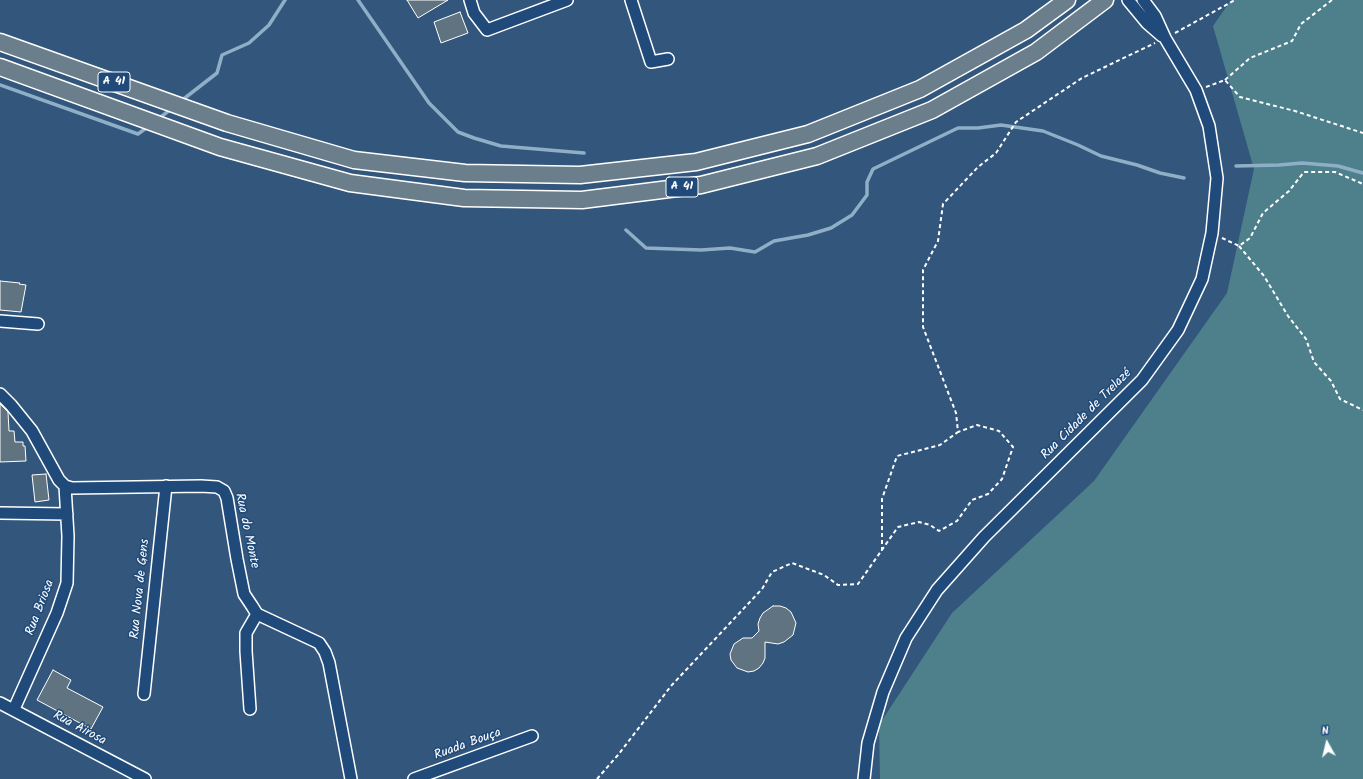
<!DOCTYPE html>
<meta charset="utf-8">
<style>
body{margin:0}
#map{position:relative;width:1363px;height:779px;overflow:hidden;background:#32567c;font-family:Kalam,sans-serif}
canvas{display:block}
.north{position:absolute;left:1307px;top:723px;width:40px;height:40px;-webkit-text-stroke:3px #1f4a7a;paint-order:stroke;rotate:352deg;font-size:11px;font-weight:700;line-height:16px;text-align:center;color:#fff}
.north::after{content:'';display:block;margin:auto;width:14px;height:18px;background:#fff;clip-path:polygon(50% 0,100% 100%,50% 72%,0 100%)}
</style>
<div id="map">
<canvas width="1363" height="779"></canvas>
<div class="north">N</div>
</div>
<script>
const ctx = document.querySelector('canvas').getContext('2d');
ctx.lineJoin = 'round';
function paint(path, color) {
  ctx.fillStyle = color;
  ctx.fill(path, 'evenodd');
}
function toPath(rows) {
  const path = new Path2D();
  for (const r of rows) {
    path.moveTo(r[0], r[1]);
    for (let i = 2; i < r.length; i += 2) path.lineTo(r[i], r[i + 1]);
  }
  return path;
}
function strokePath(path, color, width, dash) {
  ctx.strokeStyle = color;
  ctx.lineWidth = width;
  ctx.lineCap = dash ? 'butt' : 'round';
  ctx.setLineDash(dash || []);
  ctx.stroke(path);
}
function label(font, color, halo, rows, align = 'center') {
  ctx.font = font + ' Kalam,sans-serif';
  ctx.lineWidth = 3;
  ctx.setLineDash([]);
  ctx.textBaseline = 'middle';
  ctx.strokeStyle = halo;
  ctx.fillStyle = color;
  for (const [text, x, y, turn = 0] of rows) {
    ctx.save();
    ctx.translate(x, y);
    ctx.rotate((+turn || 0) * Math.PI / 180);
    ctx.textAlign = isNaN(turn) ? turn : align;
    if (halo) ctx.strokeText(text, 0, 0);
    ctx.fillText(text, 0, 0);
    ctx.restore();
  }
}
const green = toPath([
 [1231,0,1363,0,1363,779,880,779,879,725,952,613,1094,481,1227,293,1254,169,1213,26]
]);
const stream = toPath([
 [358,0,429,103,458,132,474,138,501,146,584,153],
 [0,85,138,134,149,126],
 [181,101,217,73,222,55,249,43,269,25,285,0],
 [157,120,171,109],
 [1236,166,1279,165,1302,163,1338,166,1363,173],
 [626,230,646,248,701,250,730,248,755,252,774,241,808,235,831,228,852,215,867,195,867,182,873,169,958,128,978,128,1001,125,1043,131,1078,145,1101,156,1137,165,1160,173,1184,178]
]);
const building = toPath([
 [407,0,448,0,418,18,407,0],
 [460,12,468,33,441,43,434,22,460,12],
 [0,281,20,283,19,284,26,285,21,312,0,310,0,281],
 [0,404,8,412,9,431,14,431,15,442,23,442,23,446,25,446,26,461,0,462,0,404],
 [46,474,49,500,35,502,32,475,46,474],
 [773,606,780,606,786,608,791,612,796,623,793,635,784,642,778,644,765,642,765,658,763,663,759,668,754,671,748,672,737,668,731,660,730,654,734,644,743,638,752,638,759,631,758,624,760,618,763,613,773,606],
 [53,670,71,680,67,688,103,707,91,729,37,700,53,670]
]);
const path = toPath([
 [1175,33,1235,0],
 [1225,80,1250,58,1292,41,1301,24,1332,0],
 [1206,87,1225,80,1240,97,1295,111,1363,133],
 [1222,238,1239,246,1250,238,1263,213,1289,191,1304,172,1335,172,1363,184],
 [1239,246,1264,276,1288,316,1306,339,1314,362,1331,381,1340,399,1363,410],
 [882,551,882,499,897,456,940,445,958,432,956,413,923,327,923,270,938,241,943,204,978,167,996,153,1016,122,1082,78,1155,43],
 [597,779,618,755,671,686,762,589,772,572,792,563,824,575,838,585,858,584,898,527,919,522,930,525,939,531,957,521,972,500,988,494,1002,479,1013,447,999,431,977,425,958,432]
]);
const minor = toPath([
 [470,0,474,13,487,30,567,0],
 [631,0,651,62,668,59],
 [1128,0,1147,23,1162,36],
 [0,321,38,324],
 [0,394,11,405,32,431,59,480,65,486,72,488,201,486,217,487,224,491,227,498,237,559,244,594,252,606,257,614,319,643,325,652,329,663,351,779],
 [0,513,67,514],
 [144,694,166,486],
 [0,703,145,779],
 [14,709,57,613,67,583,68,536,65,486],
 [250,709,246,651,246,633,257,614],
 [414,779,532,736],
 [864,779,868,743,883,692,906,638,937,590,984,537,1142,380,1178,330,1202,279,1212,233,1217,178,1209,126,1196,90,1165,38,1155,16,1143,0]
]);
const highway = toPath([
 [0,42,227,123,354,160,465,173,580,175,696,162,808,134,920,89,1026,30,1067,0],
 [0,67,220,147,350,183,464,198,582,200,701,185,817,156,932,110,1036,52,1105,0]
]);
const shields = [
 [114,82,32],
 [682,187,32]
];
const shieldNames = [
 ["A 41",114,82],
 ["A 41",682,187]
];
const streetNames = [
 ["Rua Cidade de Trelazé",1087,415,-45],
 ["Rua do Monte",246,531,78],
 ["Rua Nova de Gens",141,589,-84],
 ["Rua Briosa",41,608,-69],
 ["Rua Airosa",79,729,28],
 ["Ruada Bouça",468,745,-20]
];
paint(green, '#4e808c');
strokePath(stream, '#8fafc7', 3.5);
paint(building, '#607381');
strokePath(building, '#fff', 1);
strokePath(minor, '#fff', 14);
strokePath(highway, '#fff', 19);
strokePath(path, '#fff', 2, [4, 3]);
strokePath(minor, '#1f4a7a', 11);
strokePath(highway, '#6b7e8b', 16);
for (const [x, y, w] of shields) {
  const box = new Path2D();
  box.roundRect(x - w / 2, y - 10, w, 20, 3);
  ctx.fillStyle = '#1f4a7a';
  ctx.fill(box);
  strokePath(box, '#fff', 1);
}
label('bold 12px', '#fff', null, shieldNames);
label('13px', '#fff', '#1f4a7a', streetNames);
</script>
